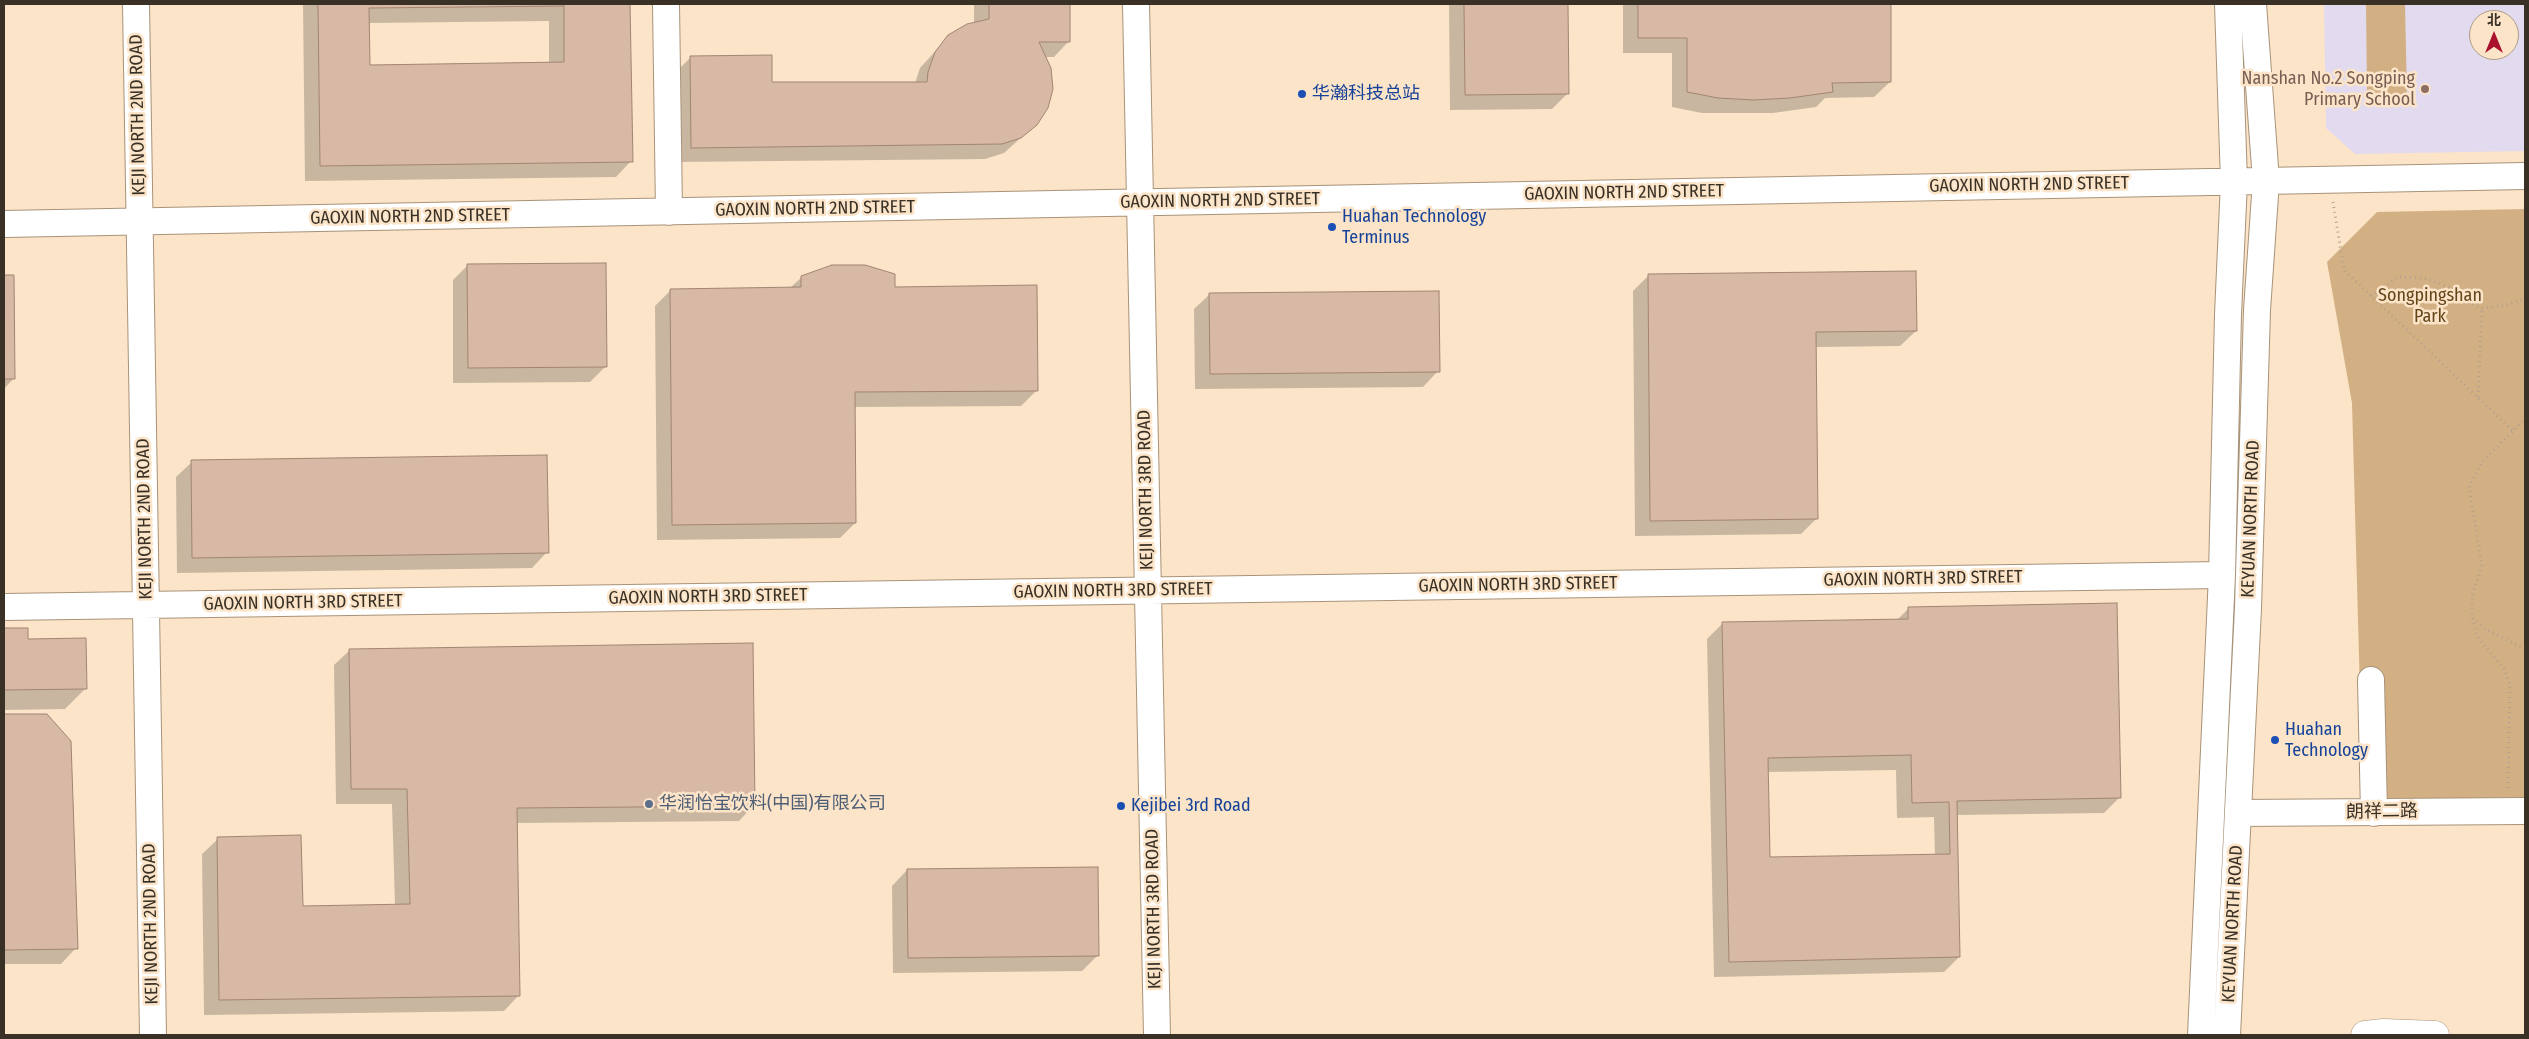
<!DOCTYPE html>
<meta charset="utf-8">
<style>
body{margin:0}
#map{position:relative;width:2529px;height:1039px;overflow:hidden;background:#fbe4c8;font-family:"Fira Sans Condensed","Noto Sans SC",sans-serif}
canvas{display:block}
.frame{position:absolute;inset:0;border:5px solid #3a3126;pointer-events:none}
.north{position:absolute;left:2469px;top:10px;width:50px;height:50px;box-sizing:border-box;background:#fbe4c8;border:1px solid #ae9c87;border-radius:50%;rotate:0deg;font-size:14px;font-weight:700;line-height:20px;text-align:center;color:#3a3126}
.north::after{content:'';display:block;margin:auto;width:18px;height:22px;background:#a9112d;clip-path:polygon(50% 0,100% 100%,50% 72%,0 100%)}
</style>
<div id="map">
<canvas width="2529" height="1039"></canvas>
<div class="frame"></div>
<div class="north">北</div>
</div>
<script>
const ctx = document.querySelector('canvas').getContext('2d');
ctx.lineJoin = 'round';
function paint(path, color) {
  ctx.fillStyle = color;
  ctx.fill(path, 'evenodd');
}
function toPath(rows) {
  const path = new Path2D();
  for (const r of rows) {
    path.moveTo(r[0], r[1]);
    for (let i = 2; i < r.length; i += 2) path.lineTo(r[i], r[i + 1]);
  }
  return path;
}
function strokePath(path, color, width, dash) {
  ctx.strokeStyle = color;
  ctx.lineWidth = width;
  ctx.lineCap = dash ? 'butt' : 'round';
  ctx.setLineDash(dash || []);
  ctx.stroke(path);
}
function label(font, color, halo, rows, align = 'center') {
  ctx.font = font + ' "Fira Sans Condensed","Noto Sans SC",sans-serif';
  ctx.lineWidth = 5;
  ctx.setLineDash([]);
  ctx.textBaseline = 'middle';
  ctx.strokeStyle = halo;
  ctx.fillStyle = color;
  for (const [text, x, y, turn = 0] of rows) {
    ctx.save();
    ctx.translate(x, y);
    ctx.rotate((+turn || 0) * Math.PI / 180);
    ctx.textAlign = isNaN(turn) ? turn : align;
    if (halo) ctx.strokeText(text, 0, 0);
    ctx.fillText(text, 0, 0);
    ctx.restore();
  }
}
const education = toPath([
 [2324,4,2525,4,2525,151,2355,154,2326,128],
 [2479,20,2509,20,2509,50,2479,50]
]);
const green = toPath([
 [2366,4,2405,4,2407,96,2367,97],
 [2525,209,2525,797,2363,800,2352,403,2327,262,2377,212]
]);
const shadow = toPath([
 [303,4,629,4,631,161,616,177,305,181],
 [549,21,549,64,369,66,368,23],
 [974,4,1069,4,1069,41,1054,57,1045,57,1036,124,1004,153,985,159,676,162,675,73,691,57,771,84,915,83,920,68,949,36,974,24],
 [1449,4,1567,4,1568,93,1552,109,1450,110],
 [1623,4,1890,4,1890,82,1874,97,1825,98,1816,107,1773,113,1702,113,1672,107,1672,53,1623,53],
 [468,265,606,366,590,382,453,383,453,280],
 [1648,276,1916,331,1900,346,1815,347,1816,519,1801,534,1635,536,1633,291],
 [4,277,13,277,14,378,4,389],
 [802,277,1037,390,1021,406,854,407,855,523,840,538,657,540,655,306,671,290,790,288],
 [1210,294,1438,371,1423,387,1195,389,1194,309],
 [192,462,547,552,532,568,177,573,176,477],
 [1909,608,2120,797,2104,813,1956,815,1959,957,1944,972,1714,977,1707,639,1723,623,1897,620],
 [1896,770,1897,818,1934,817,1935,856,1769,858,1767,772],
 [4,629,27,629,27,640,86,688,65,709,4,710],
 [350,650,754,805,739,821,516,823,519,995,504,1011,204,1015,202,854,218,839,302,907,395,905,392,804,336,804,334,665],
 [46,715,76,948,61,964,4,964,4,716],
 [907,870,1097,956,1082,971,893,973,892,886]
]);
const building = toPath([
 [318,4,630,4,633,162,320,166,318,4],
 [564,6,564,62,370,65,369,8,564,6],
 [989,4,1070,4,1070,42,1039,42,1051,68,1053,89,1048,108,1037,125,1021,138,1002,144,691,148,690,56,772,55,772,82,927,82,928,72,935,52,948,35,967,24,989,19,989,4],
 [1464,4,1568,4,1569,94,1465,95,1464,4],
 [1638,4,1891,4,1891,82,1832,83,1833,92,1790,98,1754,100,1718,98,1687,92,1687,38,1638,38,1638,4],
 [606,263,607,367,468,368,467,264,606,263],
 [832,265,865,265,895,274,895,287,1037,285,1038,391,855,392,856,523,672,525,670,289,801,287,801,276,832,265],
 [1916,271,1917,331,1816,332,1818,519,1650,521,1648,274,1916,271],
 [4,275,14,275,15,379,4,379,4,275],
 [1439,291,1440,372,1210,374,1209,293,1439,291],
 [547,455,549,553,192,558,191,460,547,455],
 [2117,603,2121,798,1957,801,1960,957,1729,962,1722,622,1908,619,1908,607,2117,603],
 [1911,755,1912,803,1949,802,1950,854,1770,857,1768,758,1911,755],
 [4,628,28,628,28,639,86,638,87,689,4,690,4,628],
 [753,643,755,806,517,808,520,996,219,1000,217,837,301,835,303,906,410,904,407,789,351,789,349,649,753,643],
 [4,714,47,714,71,741,78,949,4,950,4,714],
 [1098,867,1099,956,908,958,907,869,1098,867]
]);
const path = toPath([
 [2333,202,2344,270,2513,431],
 [2371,296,2398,277,2424,278,2448,287,2463,300,2482,308,2503,306,2525,299],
 [2478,397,2482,308],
 [2473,618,2485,629,2525,649],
 [2508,788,2510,685,2504,669,2477,636,2472,617,2472,595,2482,566,2469,487,2482,462,2525,419]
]);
const minor = toPath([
 [136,4,153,1035],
 [666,4,669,212],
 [1136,4,1157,1035],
 [4,224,2525,176],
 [4,607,2222,575],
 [2371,680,2374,813],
 [2238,813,2525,811],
 [2201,1035,2222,575,2228,314,2234,182,2228,4],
 [2227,1035,2248,608,2257,310,2266,181,2253,4]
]);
const major = toPath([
 [2365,1035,2384,1033,2435,1035]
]);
const markers = [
 [2425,89,5,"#8d6e63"],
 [1302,94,5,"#1a4fb4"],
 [1332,227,5,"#1a4fb4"],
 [2275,740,5,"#1a4fb4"],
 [649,804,5,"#5c6f8a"],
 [1121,806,5,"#1a4fb4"]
];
const educationNames = [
 ["Nanshan No.2 Songping",2415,79],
 ["Primary School",2415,100]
];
const transitNames = [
 ["华瀚科技总站",1312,94],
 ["Huahan Technology",1342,217],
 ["Terminus",1342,238],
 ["Huahan",2285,730],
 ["Technology",2285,751],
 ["Kejibei 3rd Road",1131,806]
];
const streetNames = [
 ["KEJI NORTH 2ND ROAD",138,115,-91],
 ["GAOXIN NORTH 2ND STREET",2029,185,-1],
 ["GAOXIN NORTH 2ND STREET",1624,193,-1],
 ["GAOXIN NORTH 2ND STREET",1220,201,-1],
 ["GAOXIN NORTH 2ND STREET",815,209,-1],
 ["GAOXIN NORTH 2ND STREET",410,217,-1],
 ["KEJI NORTH 3RD ROAD",1146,490,-91],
 ["KEJI NORTH 2ND ROAD",145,519,-91],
 ["KEYUAN NORTH ROAD",2251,519,-88],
 ["GAOXIN NORTH 3RD STREET",1923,579,-1],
 ["GAOXIN NORTH 3RD STREET",1518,585,-1],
 ["GAOXIN NORTH 3RD STREET",1113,591,-1],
 ["GAOXIN NORTH 3RD STREET",708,597,-1],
 ["GAOXIN NORTH 3RD STREET",303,603,-1],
 ["朗祥二路",2382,812,-1],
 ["KEJI NORTH 3RD ROAD",1154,909,-91],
 ["KEJI NORTH 2ND ROAD",151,924,-91],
 ["KEYUAN NORTH ROAD",2233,924,-87]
];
const parkNames = [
 ["Songpingshan",2430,296],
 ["Park",2430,317]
];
const serviceNames = [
 ["华润怡宝饮料(中国)有限公司",659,804]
];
paint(education, '#e2daef');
paint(green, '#d3b084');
paint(shadow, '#0003');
paint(building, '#d8b9a6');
strokePath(building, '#a18472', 1);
strokePath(minor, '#a89379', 28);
strokePath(major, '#a89379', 29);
strokePath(path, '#b3a18b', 3, [1, 4]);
strokePath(minor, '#fff', 26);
strokePath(major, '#fff', 28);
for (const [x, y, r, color] of markers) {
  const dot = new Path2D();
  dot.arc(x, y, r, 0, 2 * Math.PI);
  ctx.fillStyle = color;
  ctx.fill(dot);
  strokePath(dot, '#fbe4c8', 2);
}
label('18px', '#785e54', '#fbe4c8', educationNames, 'right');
label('18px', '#164399', '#fbe4c8', transitNames, 'left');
label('18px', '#3a3126', '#fbe4c8', streetNames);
label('18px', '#654519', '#fbe4c8', parkNames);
label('18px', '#4e5e75', '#fbe4c8', serviceNames, 'left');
</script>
